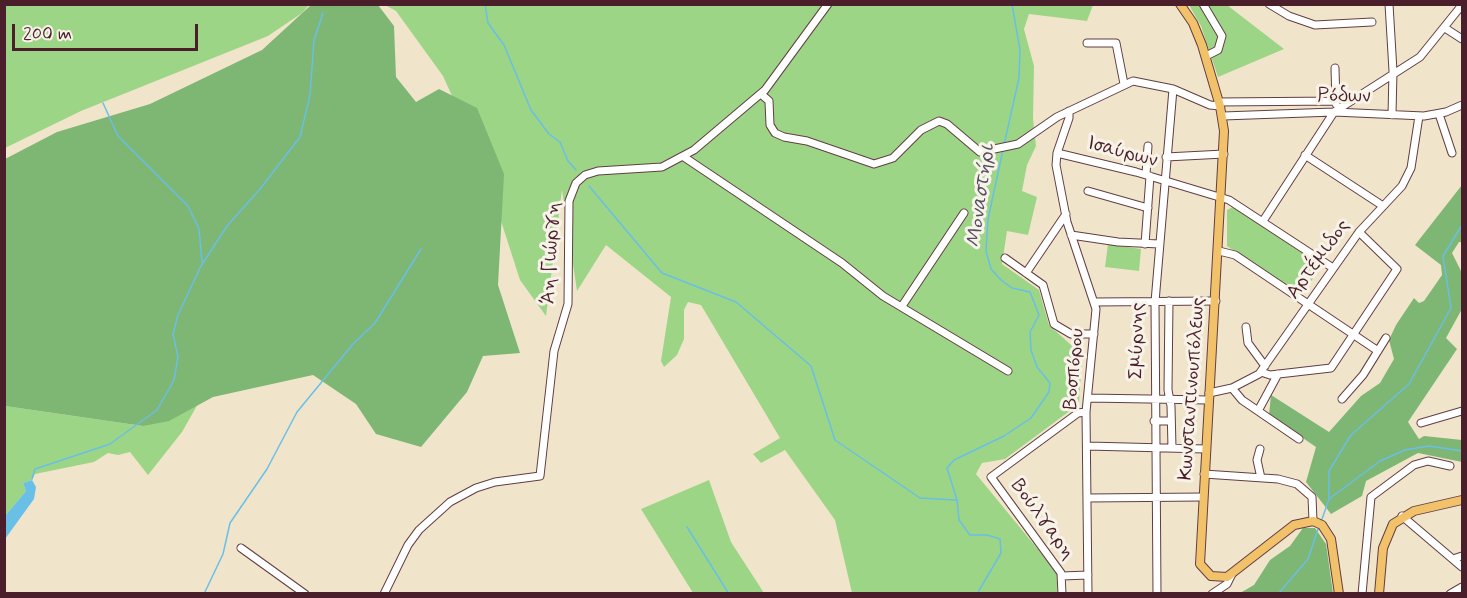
<!DOCTYPE html>
<meta charset="utf-8">
<style>
body{margin:0}
#map{position:relative;width:1467px;height:598px;overflow:hidden;background:#f0e5cb;font-family:Mynerve,sans-serif}
canvas{display:block}
.frame{position:absolute;inset:0;border:6px solid #4a1f2b;pointer-events:none}
.scale{position:absolute;left:12px;top:24px;width:186px;height:27px;box-sizing:border-box;border:3px solid #4a1f2b;border-top:0;padding-left:8px;font-size:18px;line-height:21px;white-space:nowrap;color:#4a1f2b;-webkit-text-stroke:4px #f7f3e8;paint-order:stroke}
</style>
<div id="map">
<canvas width="1467" height="598"></canvas>
<div class="frame"></div>
<div class="scale">200 m</div>
</div>
<script>
const ctx = document.querySelector('canvas').getContext('2d');
ctx.lineJoin = 'round';
function paint(path, color) {
  ctx.fillStyle = color;
  ctx.fill(path, 'evenodd');
}
function toPath(rows) {
  const path = new Path2D();
  for (const r of rows) {
    path.moveTo(r[0], r[1]);
    for (let i = 2; i < r.length; i += 2) path.lineTo(r[i], r[i + 1]);
  }
  return path;
}
function strokePath(path, color, width, dash) {
  ctx.strokeStyle = color;
  ctx.lineWidth = width;
  ctx.lineCap = dash ? 'butt' : 'round';
  ctx.setLineDash(dash || []);
  ctx.stroke(path);
}
function label(font, color, halo, rows, align = 'center') {
  ctx.font = font + ' Mynerve,sans-serif';
  ctx.lineWidth = 6;
  ctx.setLineDash([]);
  ctx.textBaseline = 'middle';
  ctx.strokeStyle = halo;
  ctx.fillStyle = color;
  for (const [text, x, y, turn = 0] of rows) {
    ctx.save();
    ctx.translate(x, y);
    ctx.rotate((+turn || 0) * Math.PI / 180);
    ctx.textAlign = isNaN(turn) ? turn : align;
    if (halo) ctx.strokeText(text, 0, 0);
    ctx.fillText(text, 0, 0);
    ctx.restore();
  }
}
const green = toPath([
 [5,4,309,4,309,5,302,13,268,36,81,111,5,148],
 [385,5,1093,5,1087,21,1029,14,1024,29,1034,66,1033,119,1036,146,1027,165,1022,191,1037,197,1028,235,1007,231,1002,264,1039,290,1049,325,1082,355,1079,404,1005,459,982,463,976,474,1059,575,1057,593,852,593,835,520,785,450,761,463,753,454,780,438,701,305,688,302,684,310,684,339,677,355,664,367,661,361,671,297,606,245,577,291,562,190,546,316,520,280,482,162,443,76,396,11],
 [1189,5,1227,5,1284,49,1218,77,1201,26],
 [1233,207,1322,266,1301,295,1227,246,1227,210],
 [1108,244,1141,249,1139,271,1105,267],
 [199,402,182,432,148,475,130,452,118,455,108,453,94,462,35,474,32,480,23,483,26,491,5,516,5,406,143,426],
 [709,480,731,542,764,593,693,593,641,509]
]);
const forest = toPath([
 [311,5,378,5,394,26,396,77,416,102,439,89,477,108,504,174,498,285,520,353,483,356,467,392,421,447,376,434,356,404,313,375,213,397,169,421,143,426,5,406,5,159,57,132,150,104,262,50],
 [1462,185,1462,242,1459,242,1452,253,1462,273,1462,309,1446,338,1457,349,1408,422,1419,439,1424,436,1462,440,1462,462,1418,453,1366,481,1362,496,1331,514,1306,482,1316,447,1269,415,1271,395,1329,432,1361,396,1380,383,1394,359,1389,340,1396,325,1414,298,1419,303,1424,301,1442,275,1441,265,1415,245],
 [1303,528,1315,528,1326,544,1333,593,1240,593,1254,585,1270,560,1290,546]
]);
const water = toPath([
 [32,480,36,487,34,499,5,539,5,516,26,491,23,483]
]);
const stream = toPath([
 [485,4,488,23,504,45,531,110,549,134,560,142,568,161,576,170],
 [103,103,118,136,188,206,199,229,202,262],
 [1004,145,1019,78,1020,50,1012,4],
 [589,186,662,273,736,302,811,366,835,440,920,498,956,500],
 [32,479,35,469,110,444,157,410,174,380,178,357,173,334,178,315,201,266,227,226,260,189,300,137,310,95,314,40,323,13],
 [1329,499,1329,471,1351,435,1409,384,1451,308,1443,256,1462,225],
 [1321,522,1329,499,1380,461,1405,450,1429,446,1462,451],
 [687,527,729,594],
 [204,594,223,554,230,523,267,469,297,412,353,344,375,323,421,249],
 [977,594,1001,553,1000,539,987,535,970,535,959,520,957,500,947,468,954,460,1004,436,1031,418,1049,392,1050,383,1037,367,1031,350,1030,332,1039,315,1030,292,1012,288,1001,280,991,269,986,251,988,219,1003,150],
 [1278,594,1308,559,1319,526]
]);
const minor = toPath([
 [1203,4,1222,36,1218,50,1206,56],
 [1269,4,1289,16,1315,25,1372,22],
 [1389,4,1393,71,1392,115],
 [1445,28,1462,39],
 [1087,43,1116,43,1124,84],
 [1335,68,1336,104],
 [761,94,769,101,770,125,775,133,784,137,807,141,874,164,893,158,921,130,939,121,947,124,980,152,1018,144,1057,117,1133,81,1173,89,1210,105,1220,106],
 [1219,102,1336,101],
 [1069,111,1069,118,1057,153,1136,172,1229,200,1333,268],
 [1439,114,1452,153],
 [1223,116,1334,112,1424,116,1446,112,1462,105],
 [1057,153,1056,165,1067,222,1096,309,1086,412,1088,594],
 [1305,155,1383,206],
 [684,157,842,263,883,296,1008,371],
 [1166,157,1224,154],
 [1146,174,1148,146],
 [1088,191,1148,208],
 [1263,221,1334,112,1420,57,1462,5],
 [1071,235,1118,242,1159,244],
 [1145,244,1150,176],
 [1219,251,1235,255,1378,351],
 [1005,258,1043,285,1054,324,1071,334,1094,334],
 [1026,273,1066,214],
 [1169,301,1168,390,1171,406,1172,448],
 [1095,302,1216,301],
 [902,306,964,213],
 [1246,327,1248,343,1265,366],
 [1261,372,1270,375,1331,368,1397,269,1359,232],
 [1232,388,1242,400,1299,439],
 [1209,393,1232,388,1259,374,1359,232,1402,186,1411,168,1419,116],
 [1088,398,1209,400],
 [1342,399,1363,375,1386,338],
 [1258,411,1278,374],
 [1154,421,1171,421],
 [1421,423,1462,411],
 [1087,446,1206,449],
 [1260,449,1257,460,1261,478],
 [1204,474,1278,479,1297,484,1312,497,1313,521],
 [1088,498,1203,497],
 [1402,516,1462,567],
 [241,548,305,594],
 [1453,559,1462,556],
 [1062,576,1088,575],
 [384,594,408,545,419,530,450,502,476,488,495,482,540,476,554,351,568,304,569,201,576,183,585,175,598,171,662,167,694,150,765,90,828,4],
 [1062,594,1061,573,991,477,1078,413,1086,412],
 [1157,594,1155,302,1173,89],
 [1212,594,1227,584,1232,574],
 [1362,594,1371,497,1414,465,1428,461,1450,466],
 [1450,594,1462,587]
]);
const major = toPath([
 [1180,4,1193,23,1202,45,1220,106,1224,131,1200,564,1211,576,1227,577,1294,525,1313,521,1322,525,1331,539,1339,594],
 [1379,594,1383,548,1393,524,1414,511,1462,500]
]);
const streetNames = [
 ["Ρόδων",1344,97,1],
 ["Ισαύρων",1122,153,15],
 ["Άη Γιώργη",552,253,-87],
 ["Αρτέμιδος",1319,260,-54],
 ["Σμύρνης",1138,341,-89],
 ["Βοσπόρου",1075,369,-85],
 ["Κωνσταντινουπόλεως",1193,389,-86],
 ["Βούλγαρη",1042,520,54]
];
const waterNames = [
 ["Μοναστήρι",982,196,-82]
];
paint(green, '#9dd587');
paint(forest, '#7eb674');
paint(water, '#69bfe6');
strokePath(stream, '#69bfe6', 1.5);
strokePath(minor, '#633d43', 9);
strokePath(major, '#633d43', 10);
strokePath(minor, '#fff', 7);
strokePath(major, '#f2c26a', 8);
label('20px', '#4a1f2b', '#f7f3e8', streetNames);
label('italic 21px', '#534f63', '#f7f3e8', waterNames);
</script>
